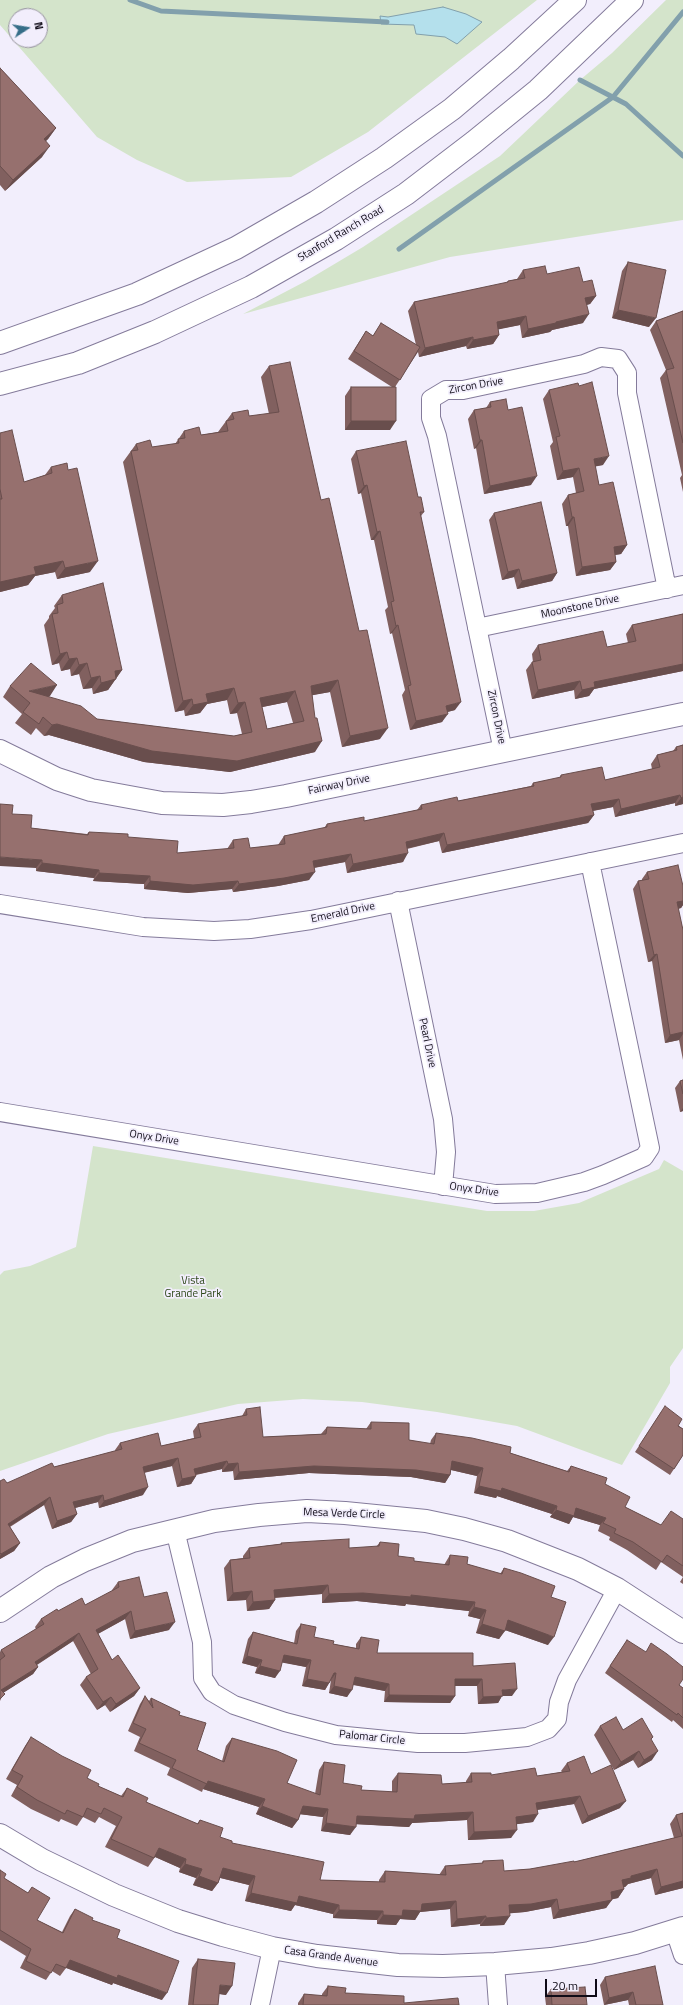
<!DOCTYPE html>
<style>
body{margin:0}
#map{position:relative;width:683px;height:2005px;overflow:hidden;background:#f2eefc;font-family:"Titillium Web",sans-serif}
canvas{display:block}
.north{position:absolute;left:8px;top:8px;width:40px;height:40px;box-sizing:border-box;background:#f2eefc;border:1px solid #9793a0;border-radius:50%;rotate:78deg;font-size:11px;font-weight:700;line-height:16px;text-align:center;color:#0f0b17}
.north::after{content:'';display:block;margin:auto;width:14px;height:18px;background:#366e88;clip-path:polygon(50% 0,100% 100%,50% 72%,0 100%)}
.scale{position:absolute;left:545px;top:1979px;width:52px;height:18px;box-sizing:border-box;border:2px solid #0f0b17;border-top:0;padding-left:5px;font-size:12px;line-height:14px;white-space:nowrap;color:#0f0b17;-webkit-text-stroke:3px #f2eefc;paint-order:stroke}
</style>
<div id="map">
<canvas width="683" height="2005"></canvas>
<div class="north">N</div>
<div class="scale">20 m</div>
</div>
<script>
const ctx = document.querySelector('canvas').getContext('2d');
ctx.lineJoin = 'round';
function paint(path, color) {
  ctx.fillStyle = color;
  ctx.fill(path, 'evenodd');
}
function toPath(rows) {
  const path = new Path2D();
  for (const r of rows) {
    path.moveTo(r[0], r[1]);
    for (let i = 2; i < r.length; i += 2) path.lineTo(r[i], r[i + 1]);
  }
  return path;
}
function strokePath(path, color, width, dash) {
  ctx.strokeStyle = color;
  ctx.lineWidth = width;
  ctx.lineCap = dash ? 'butt' : 'round';
  ctx.setLineDash(dash || []);
  ctx.stroke(path);
}
function label(font, color, halo, rows, align = 'center') {
  ctx.font = font + ' "Titillium Web",sans-serif';
  ctx.lineWidth = 3.5;
  ctx.setLineDash([]);
  ctx.textBaseline = 'middle';
  ctx.strokeStyle = halo;
  ctx.fillStyle = color;
  for (const [text, x, y, turn = 0] of rows) {
    ctx.save();
    ctx.translate(x, y);
    ctx.rotate((+turn || 0) * Math.PI / 180);
    ctx.textAlign = isNaN(turn) ? turn : align;
    if (halo) ctx.strokeText(text, 0, 0);
    ctx.fillText(text, 0, 0);
    ctx.restore();
  }
}
const green = toPath([
 [0,0,537,0,368,132,291,177,187,182,137,160,97,137,0,25],
 [16,16,40,16,40,40,16,40],
 [666,0,683,0,683,220,450,257,243,314,306,281,363,247,500,156,580,80,612,53],
 [93,1146,487,1211,534,1211,579,1203,659,1169,664,1160,683,1171,683,1348,670,1367,670,1383,622,1465,517,1426,437,1412,362,1402,303,1399,238,1404,108,1434,0,1471,0,1275,4,1271,30,1266,76,1247]
]);
const water = toPath([
 [443,7,466,14,482,22,457,44,445,37,416,34,414,25,381,24,380,16,388,17,443,7]
]);
const stream = toPath([
 [130,0,161,11,387,22],
 [580,80,626,104,683,156],
 [399,249,613,97,683,12]
]);
const street = toPath([
 [477,628,683,585],
 [503,751,437,436,431,418,431,399,446,390,463,390,584,364,601,357,618,359,627,373,627,393,667,589],
 [398,901,443,1119,446,1152,443,1186],
 [0,904,143,927,214,931,250,929,311,920,683,843],
 [0,1112,495,1194,537,1193,584,1182,603,1175,644,1157,650,1148,590,862],
 [175,1530,202,1642,203,1678,212,1692,234,1705,285,1722,336,1735,418,1743,465,1743,527,1737,548,1729,557,1719,559,1702,567,1680,617,1589],
 [675,1931,683,1955],
 [495,1964,498,2005],
 [260,2005,272,1948]
]);
const secondary = toPath([
 [0,343,137,294,236,248,316,202,384,158,452,109,511,59,575,0],
 [0,384,78,363,155,332,251,287,336,239,406,194,474,142,538,90,632,0],
 [0,751,57,779,91,790,162,803,223,805,251,802,286,796,683,714],
 [0,1611,51,1577,85,1560,132,1541,214,1521,259,1515,307,1511,345,1513,426,1521,464,1529,507,1541,578,1569,617,1589,683,1632],
 [0,1835,42,1860,114,1895,178,1921,223,1935,272,1948,317,1956,398,1965,443,1966,495,1964,551,1959,589,1953,635,1943,683,1928]
]);
const wall = toPath([
 [0,68,56,128,48,139,46,141,42,157,5,191,0,185],
 [628,262,649,327,612,318,622,271],
 [523,270,583,282,596,296,590,304,586,305,583,323,552,330,550,332,522,338,520,325,498,329,499,335,493,344,467,349,466,346,419,357,418,352,395,387,390,430,345,430,345,396,351,387,392,387,348,359,366,331,373,336,381,323,416,345,408,311,414,302,506,283,508,281,517,279],
 [683,311,683,492,680,478,682,475,660,378,666,370,650,330,656,321],
 [269,366,321,500,380,739,342,747,330,692,312,695,315,752,230,772,144,762,49,735,44,736,36,728,31,735,15,723,22,714,3,697,10,686,50,696,48,697,97,719,234,736,242,734,237,713,230,714,227,700,207,704,200,713,185,716,184,710,175,712,123,462,136,444,152,447,175,444,184,431,201,435,218,432,232,413,249,416,269,414,261,377],
 [287,702,293,723,267,729,262,707],
 [549,390,603,465,595,466,599,485,627,545,621,554,615,555,616,562,610,570,576,576,568,526,566,526,562,504,568,495,576,493,573,477,557,480,550,446,553,442,543,399],
 [490,402,508,410,531,485,484,494,476,448,474,449,468,419,474,410,486,408],
 [0,433,24,482,45,475,51,467,90,572,57,579,55,572,35,576,28,585,0,592],
 [356,451,418,497,424,512,421,516,455,710,447,712,442,722,410,730,402,695,405,690,392,633,390,634,385,610,388,607,374,540,371,540,361,493,358,494,351,459],
 [494,513,557,573,552,581,517,589,514,577,502,580,489,520],
 [62,595,122,670,108,690,93,694,92,688,83,689,79,674,71,676,70,669,61,671,59,663,52,665,44,625,49,618,49,616,55,608,54,606],
 [683,614,683,671,594,689,589,696,575,699,574,690,532,699,526,670,532,662,533,662,532,654,538,645,607,647,628,643,626,634,632,625],
 [683,745,683,804,675,806,675,803,615,817,613,807,593,811,594,815,588,823,442,853,439,841,407,849,403,862,347,873,345,862,314,868,309,880,278,886,233,892,232,889,188,893,144,889,144,884,93,881,94,878,36,871,36,868,12,814,31,828,87,834,89,832,128,837,177,853,227,849,233,840,250,848,278,845,284,836,324,828,327,824,364,821,417,810,421,805,458,801,531,786,533,783,559,778,561,775,605,780,652,769,651,764,657,755,673,751,676,747],
 [647,872,683,886,683,905,681,908,678,909,683,930,683,1060,679,1040,665,1043,652,961,648,962,633,889,638,881,642,880,642,879],
 [683,1080,683,1111,680,1112,675,1088,680,1081],
 [246,1409,263,1437,321,1434,327,1427,366,1429,371,1422,409,1440,430,1444,431,1440,436,1433,510,1453,567,1471,571,1466,605,1484,625,1507,661,1525,683,1519,683,1577,661,1562,656,1570,627,1550,609,1540,610,1537,598,1531,600,1525,573,1517,569,1524,550,1517,552,1514,497,1496,496,1498,474,1493,477,1476,451,1470,450,1475,445,1483,411,1477,309,1473,234,1480,233,1471,222,1472,222,1469,196,1475,196,1476,191,1484,177,1487,172,1466,144,1473,143,1495,99,1508,98,1502,75,1508,77,1514,71,1522,52,1529,44,1505,10,1527,20,1543,14,1551,0,1559,0,1481,7,1483,54,1467,115,1451,115,1450,120,1443,161,1446,194,1438,193,1431,198,1424,242,1416],
 [661,1412,683,1429,683,1455,670,1475,635,1452],
 [380,1542,398,1556,414,1561,444,1565,450,1555,467,1564,500,1574,504,1568,551,1597,548,1645,505,1630,499,1639,476,1633,480,1619,468,1616,469,1611,406,1604,405,1606,357,1601,322,1603,322,1594,275,1598,275,1600,269,1609,247,1611,246,1600,227,1601,224,1568,230,1560,243,1558,243,1556,249,1548,280,1544,281,1543,349,1548,376,1547],
 [683,1577,683,1584,680,1582],
 [118,1582,144,1597,169,1630,130,1639,125,1619,98,1634,112,1660,140,1688,134,1696,110,1712,105,1705,97,1710,80,1685,86,1677,91,1674,73,1641,37,1665,38,1667,33,1674,4,1692,0,1701,0,1652,1,1650,36,1629,35,1627,41,1619,58,1611,85,1605,112,1591,112,1590],
 [301,1624,314,1637,333,1644,356,1648,356,1644,361,1637,377,1653,473,1666,512,1696,502,1696,498,1703,478,1704,477,1686,455,1686,455,1696,450,1703,384,1702,385,1691,353,1685,347,1697,329,1693,331,1680,325,1690,302,1686,306,1667,282,1662,275,1678,255,1673,257,1667,242,1663,248,1639,253,1632,294,1643,296,1631],
 [627,1640,679,1685,683,1688,683,1729,673,1720,672,1722,605,1673],
 [145,1696,149,1701,151,1698,179,1715,197,1750,222,1761,226,1746,232,1738,287,1783,315,1794,319,1770,324,1762,343,1783,361,1790,392,1792,392,1781,398,1773,442,1784,466,1783,466,1781,471,1773,491,1775,537,1776,562,1772,561,1771,567,1763,591,1774,620,1808,582,1824,574,1804,537,1810,533,1822,517,1824,511,1838,468,1840,467,1820,412,1823,409,1827,356,1824,350,1835,321,1831,323,1817,300,1814,298,1820,292,1828,256,1814,259,1807,203,1789,202,1792,167,1775,170,1768,134,1751,140,1737,128,1731,140,1704],
 [600,1726,623,1730,653,1737,651,1739,652,1760,638,1768,633,1760,614,1770,594,1735],
 [31,1737,98,1786,121,1796,127,1788,146,1802,197,1824,200,1820,220,1837,232,1843,320,1880,379,1882,379,1880,385,1871,439,1875,445,1866,482,1863,483,1861,504,1871,530,1869,574,1862,674,1838,670,1824,676,1815,683,1813,683,1888,655,1895,651,1878,628,1884,625,1887,623,1887,624,1889,618,1898,612,1899,606,1908,553,1919,551,1907,525,1912,510,1913,504,1925,480,1926,480,1924,451,1927,450,1909,420,1912,415,1920,400,1919,396,1925,377,1924,377,1920,333,1918,333,1914,295,1905,291,1911,245,1901,249,1885,220,1878,218,1883,212,1891,193,1885,196,1878,179,1872,180,1868,155,1857,148,1867,105,1847,116,1826,99,1817,95,1823,83,1817,77,1826,61,1819,59,1822,31,1809,11,1796,17,1785,6,1779,25,1746],
 [0,1870,4,1878,28,1893,32,1887,37,1920,62,1932,70,1916,75,1909,92,1920,117,1938,162,2000,113,1983,112,1985,66,1968,60,1976,52,1971,46,1980,20,1968,26,1956,0,1940],
 [198,1959,226,1995,219,1994,218,2005,188,2005,192,1968],
 [605,1977,663,2005,629,2005,628,2000,604,2005,600,1985],
 [328,1986,345,1993,404,2003,459,2005,298,2005,298,2003,304,1994,322,1996,322,1994],
 [551,1989,587,2005,546,2005,545,1997]
]);
const shadedWall = toPath([
 [56,128,48,139,36,150,44,139],
 [50,146,42,157,5,191,13,180],
 [596,296,590,304,579,307,585,298],
 [618,310,656,318,649,327,612,318],
 [589,314,583,323,552,330,550,332,522,338,528,329],
 [526,316,520,325,491,331,497,322],
 [499,335,493,344,467,349,473,340],
 [473,337,466,346,419,357,425,348],
 [351,421,396,421,390,430,345,430],
 [480,440,482,440,476,448,474,449],
 [609,456,603,465,588,468,594,459],
 [579,468,573,477,557,480,563,471],
 [537,476,531,485,484,494,490,486],
 [367,485,361,493,358,494,364,486],
 [572,517,574,517,568,526,566,526],
 [380,531,374,540,371,540,377,532],
 [627,545,621,554,608,556,614,547],
 [63,561,55,572,35,576,28,585,0,592,0,582,34,567],
 [98,561,90,572,57,579,65,568],
 [616,562,610,570,576,576,582,567],
 [519,569,514,577,502,580,508,572],
 [557,573,552,581,517,589,522,581],
 [398,625,392,633,390,634,396,626],
 [67,652,59,663,52,665,60,654],
 [77,658,70,669,61,671,69,659],
 [87,663,79,674,71,676,79,665],
 [683,664,683,671,594,689,589,696,575,699,582,690,594,682],
 [122,670,108,690,93,694,101,683,115,671],
 [100,676,92,688,83,689,91,678],
 [338,680,330,692,303,697,311,686],
 [580,681,574,690,532,699,538,690],
 [57,685,50,696,28,701,29,691],
 [234,688,227,700,207,704,200,713,185,716,193,705,206,694],
 [295,691,287,702,253,709,260,698],
 [192,699,184,710,175,712,183,701],
 [245,702,237,713,230,714,238,703],
 [461,702,455,710,440,714,446,706],
 [448,714,442,722,410,730,416,721],
 [57,724,152,751,322,741,315,752,230,772,144,762,49,735,44,736,52,725],
 [388,728,380,739,342,747,350,736],
 [680,795,675,803,615,817,621,809],
 [683,797,683,804,675,806,681,798],
 [619,799,613,807,586,812,591,804],
 [594,815,588,823,442,853,447,845],
 [444,833,439,841,400,850,406,842],
 [408,853,403,862,347,873,353,864],
 [351,854,345,862,307,869,313,861],
 [0,857,42,860,36,868,0,866],
 [42,863,99,870,94,878,36,871],
 [315,872,309,880,278,886,233,892,239,884],
 [99,873,150,876,144,884,93,881],
 [150,881,238,881,232,889,188,893,144,889],
 [683,901,683,905,681,908,671,910,677,902],
 [657,954,652,961,648,962,654,955],
 [683,1032,683,1034,679,1040,665,1043,670,1035],
 [683,1108,683,1111,680,1112],
 [178,1458,172,1466,138,1474,143,1467],
 [227,1461,222,1469,189,1476,194,1469],
 [452,1461,483,1468,477,1476,447,1469],
 [238,1463,233,1471,222,1472,228,1464],
 [314,1466,416,1470,450,1475,445,1483,411,1477,309,1473,234,1480,239,1472],
 [196,1476,191,1484,177,1487,182,1479],
 [479,1486,502,1488,557,1506,552,1514,497,1496,496,1498,474,1493],
 [148,1487,143,1495,99,1508,104,1501],
 [103,1495,98,1502,67,1510,73,1502],
 [50,1497,44,1505,2,1531,8,1524],
 [576,1508,606,1518,600,1525,573,1517,569,1524,550,1517,556,1510],
 [77,1514,71,1522,52,1529,57,1521],
 [20,1543,14,1551,0,1559,0,1556,1,1554],
 [328,1585,322,1594,268,1598,274,1590],
 [252,1591,246,1600,227,1601,233,1593],
 [363,1593,411,1595,475,1602,469,1611,406,1604,405,1606,357,1601,322,1603,329,1594],
 [275,1600,269,1609,247,1611,253,1602],
 [474,1607,486,1610,480,1619,468,1616],
 [131,1611,125,1619,90,1638,96,1630],
 [508,1620,554,1637,548,1645,502,1629],
 [175,1622,169,1630,130,1639,135,1631],
 [482,1624,505,1631,499,1639,476,1633],
 [79,1633,73,1641,30,1669,35,1662],
 [284,1655,311,1660,306,1667,279,1662],
 [247,1656,262,1660,257,1667,242,1663],
 [260,1666,280,1671,275,1678,255,1673],
 [38,1667,33,1674,0,1695,1,1690],
 [334,1673,336,1673,331,1680],
 [355,1677,389,1684,385,1691,350,1684],
 [307,1679,329,1683,325,1690,302,1686],
 [455,1679,482,1679,477,1686,450,1686],
 [334,1686,352,1690,347,1697,329,1693],
 [140,1688,134,1696,110,1712,116,1704],
 [517,1689,512,1696,502,1696,498,1703,478,1704,483,1697,502,1690],
 [389,1695,455,1696,450,1703,384,1702],
 [111,1697,105,1705,97,1710,103,1702],
 [639,1751,633,1760,614,1770,621,1762],
 [658,1751,652,1760,638,1768,644,1760],
 [208,1781,265,1799,259,1807,203,1789],
 [580,1796,574,1804,530,1811,536,1803],
 [626,1801,620,1808,582,1824,588,1816],
 [262,1806,298,1820,292,1828,256,1814],
 [303,1806,328,1809,323,1817,298,1814],
 [473,1812,467,1820,412,1823,409,1827,352,1824,357,1816,415,1815],
 [538,1814,533,1822,511,1825,516,1817],
 [326,1823,356,1827,350,1835,321,1831],
 [517,1830,511,1838,468,1840,474,1832],
 [159,1848,186,1859,180,1868,153,1856],
 [185,1864,202,1869,196,1878,179,1872],
 [223,1868,255,1876,249,1885,217,1877],
 [657,1869,651,1878,628,1884,625,1887,616,1889,622,1880,631,1876],
 [199,1876,218,1883,212,1891,193,1885],
 [683,1881,683,1888,655,1895,661,1887],
 [624,1889,618,1898,605,1901,611,1892],
 [251,1893,299,1896,339,1905,333,1914,295,1905,291,1911,245,1901],
 [557,1899,551,1907,525,1912,503,1914,509,1905],
 [612,1900,606,1908,553,1919,559,1910],
 [456,1901,450,1909,420,1912,415,1920,400,1919,396,1925,377,1924,383,1915,403,1910,422,1904],
 [339,1910,383,1911,377,1920,333,1918],
 [486,1916,480,1924,451,1927,457,1919],
 [510,1916,504,1925,480,1926,486,1918],
 [70,1960,118,1975,167,1993,162,2000,113,1983,112,1985,64,1967],
 [220,1985,232,1986,226,1995,214,1993],
 [633,1992,628,2000,604,2005,609,1998]
]);
const building = toPath([
 [0,68,56,128,44,139,50,146,13,180,0,166,0,68],
 [628,262,666,270,656,318,618,310,628,262],
 [545,266,547,274,579,267,583,282,592,280,596,296,585,298,589,314,556,322,556,323,528,329,526,316,497,322,499,335,473,340,473,337,425,348,414,302,508,282,508,281,525,278,523,270,545,266],
 [683,311,683,443,666,370,674,368,656,321,683,311],
 [381,323,420,347,400,380,354,351,366,331,373,336,381,323],
 [290,362,321,500,329,498,359,631,367,630,388,728,350,736,338,680,311,686,315,718,317,718,322,741,237,761,152,751,57,724,52,725,43,717,39,724,23,712,30,703,10,686,31,663,57,685,29,691,81,706,97,719,234,736,252,732,245,702,238,703,234,688,206,694,208,702,193,705,192,699,183,701,131,451,138,450,136,444,150,440,152,447,179,443,178,439,185,438,184,431,199,427,201,435,228,431,226,421,234,419,232,413,248,410,249,416,279,412,269,366,290,362],
 [295,691,304,721,267,729,260,698,295,691],
 [592,382,609,456,594,459,599,485,613,482,627,545,614,547,616,562,582,567,574,517,572,517,568,495,584,491,579,468,563,471,556,437,560,436,549,390,578,383,579,386,592,382],
 [351,387,396,387,396,421,351,421,351,387],
 [506,399,508,410,522,407,537,476,490,486,482,440,480,440,474,410,491,407,490,402,506,399],
 [12,430,24,482,52,473,51,467,67,463,68,470,77,468,98,561,65,568,63,561,34,567,36,574,0,582,0,499,2,499,0,489,0,433,12,430],
 [406,441,418,497,421,497,424,512,420,512,461,702,446,706,448,714,416,721,408,686,411,685,398,625,396,626,391,602,394,601,380,531,377,532,367,485,364,486,356,451,406,441],
 [541,502,557,573,522,581,519,569,508,572,494,513,541,502],
 [103,583,122,670,115,671,116,679,101,683,100,676,91,678,87,663,79,665,77,658,69,659,67,652,60,654,52,614,58,613,57,605,63,603,62,595,103,583],
 [683,614,683,664,594,682,595,687,582,690,580,681,538,690,532,662,541,660,538,645,603,631,607,647,636,641,632,625,683,614],
 [683,745,683,797,681,798,680,795,621,809,619,799,591,804,594,815,447,845,444,833,406,842,408,853,353,864,351,854,313,861,315,872,284,878,239,884,238,881,193,885,150,881,150,876,99,873,99,870,42,863,42,860,0,857,0,804,13,805,12,814,32,815,31,828,88,835,89,832,128,834,128,837,178,841,177,853,234,848,233,840,248,838,250,848,285,844,284,836,327,827,327,824,364,817,364,821,422,809,421,805,457,797,458,801,534,786,533,783,561,777,561,775,602,767,605,780,660,767,657,755,677,750,676,747,683,745],
 [678,865,683,886,683,901,677,902,683,930,683,1032,670,1035,657,954,654,955,638,881,649,879,647,872,678,865],
 [683,1080,683,1094,680,1081,683,1080],
 [665,1406,682,1419,678,1426,683,1429,683,1455,674,1469,639,1446,665,1406],
 [260,1407,263,1437,326,1434,327,1427,371,1429,371,1422,409,1423,409,1440,434,1444,436,1433,472,1438,511,1447,510,1453,569,1472,571,1466,607,1478,605,1484,630,1497,625,1507,661,1525,671,1511,683,1519,683,1566,667,1555,662,1562,633,1542,614,1533,616,1529,603,1523,606,1518,576,1508,574,1516,556,1510,557,1506,502,1488,501,1491,479,1486,483,1468,452,1461,450,1475,416,1470,314,1466,239,1472,238,1463,228,1464,227,1461,194,1469,196,1476,182,1479,178,1458,143,1467,148,1487,104,1501,103,1495,73,1502,77,1514,57,1521,50,1497,8,1524,20,1543,1,1554,0,1553,0,1481,4,1479,7,1483,52,1463,54,1467,122,1449,120,1443,158,1433,161,1446,201,1437,198,1424,247,1415,246,1409,260,1407],
 [349,1539,349,1548,379,1546,380,1542,399,1544,398,1556,414,1558,414,1561,449,1565,450,1555,468,1557,467,1564,502,1574,504,1568,521,1573,555,1586,551,1597,566,1602,554,1637,508,1620,505,1631,482,1624,486,1610,474,1607,475,1602,411,1595,411,1597,363,1593,329,1594,328,1585,274,1590,275,1600,253,1602,252,1591,233,1593,230,1560,250,1558,249,1548,282,1544,281,1543,349,1539],
 [139,1577,144,1597,167,1592,175,1622,135,1631,131,1611,96,1630,112,1660,118,1655,140,1688,116,1704,111,1697,103,1702,86,1677,98,1669,79,1633,35,1662,38,1667,1,1690,5,1694,0,1699,0,1660,5,1656,1,1650,44,1624,41,1619,57,1609,58,1611,82,1598,85,1605,119,1587,118,1582,139,1577],
 [301,1624,316,1627,314,1637,334,1641,333,1644,359,1649,361,1637,379,1640,377,1653,473,1653,473,1666,515,1663,517,1689,502,1690,503,1696,483,1697,482,1679,455,1679,455,1696,389,1695,389,1684,355,1677,352,1690,334,1686,336,1673,334,1673,329,1683,307,1679,311,1660,284,1655,280,1671,260,1666,262,1660,247,1656,253,1632,297,1644,301,1624],
 [627,1640,646,1652,651,1643,667,1654,683,1667,683,1679,679,1685,683,1688,683,1718,678,1713,677,1715,610,1666,627,1640],
 [145,1696,153,1708,151,1698,180,1712,179,1715,206,1723,197,1750,224,1762,232,1738,277,1751,297,1760,287,1783,320,1795,324,1762,345,1765,343,1783,362,1786,361,1790,397,1792,398,1773,441,1775,442,1784,472,1782,471,1773,491,1773,491,1775,535,1768,537,1776,570,1771,567,1763,584,1756,591,1774,611,1765,626,1801,588,1816,580,1796,536,1803,538,1814,516,1817,517,1830,474,1832,473,1812,415,1815,414,1819,357,1816,356,1827,326,1823,328,1809,303,1806,298,1820,262,1806,265,1799,208,1781,207,1784,172,1768,176,1760,139,1743,146,1729,133,1723,145,1696],
 [616,1717,623,1730,642,1718,653,1737,651,1739,658,1751,644,1760,639,1751,621,1762,600,1726,616,1717],
 [31,1737,62,1756,91,1770,87,1778,99,1784,98,1786,123,1797,127,1788,148,1798,146,1802,198,1824,200,1820,223,1828,220,1837,232,1841,232,1843,324,1862,320,1880,385,1882,385,1871,446,1875,445,1866,483,1863,483,1861,503,1860,504,1871,530,1869,574,1861,574,1862,682,1836,676,1815,683,1813,683,1881,661,1887,657,1869,631,1876,631,1878,622,1880,624,1889,611,1892,612,1900,559,1910,557,1899,531,1904,509,1905,510,1916,486,1918,486,1916,457,1919,456,1901,422,1904,421,1911,403,1910,402,1916,383,1915,383,1911,339,1910,339,1905,299,1896,297,1903,251,1893,255,1876,223,1868,218,1883,199,1876,202,1869,185,1864,186,1859,159,1848,154,1858,111,1839,122,1817,104,1808,101,1814,87,1808,83,1817,67,1810,65,1814,37,1800,17,1787,23,1776,12,1770,31,1737],
 [0,1870,6,1874,4,1878,28,1893,32,1887,50,1898,37,1920,63,1933,75,1909,93,1918,92,1920,120,1930,117,1938,179,1961,167,1993,118,1975,117,1978,70,1960,66,1968,56,1964,51,1973,26,1961,31,1949,0,1930,0,1870],
 [198,1959,235,1963,232,1986,220,1985,218,2005,193,2005,198,1959],
 [655,1966,663,2005,636,2005,633,1992,609,1998,605,1977,655,1966],
 [328,1986,346,1988,345,1993,404,1996,404,2003,458,1998,459,2005,303,2005,304,1994,327,1996,328,1986],
 [585,1987,587,2005,552,2005,551,1989,585,1987]
]);
const streetNames = [
 ["Stanford Ranch Road",341,234,-31],
 ["Zircon Drive",476,386,-10],
 ["Moonstone Drive",580,607,-12],
 ["Zircon Drive",496,717,78],
 ["Fairway Drive",339,785,-12],
 ["Emerald Drive",343,913,-12],
 ["Pearl Drive",427,1043,78],
 ["Onyx Drive",154,1138,9],
 ["Onyx Drive",474,1190,8],
 ["Mesa Verde Circle",344,1514,2],
 ["Palomar Circle",372,1738,6],
 ["Casa Grande Avenue",331,1957,8]
];
const parkNames = [
 ["Vista",193,1281],
 ["Grande Park",193,1294]
];
paint(green, '#d4e4cb');
paint(water, '#b4e0ec');
strokePath(water, '#82a0ac', 1);
strokePath(stream, '#82a0ac', 5);
strokePath(street, '#847b9b', 20);
strokePath(secondary, '#847b9b', 24);
strokePath(street, '#fff', 18);
strokePath(secondary, '#fff', 22);
paint(wall, '#81605f');
paint(shadedWall, '#694e4d');
paint(building, '#96706e');
strokePath(building, '#694e4d', 1);
label('11px', '#0f0b17', '#f2eefc', streetNames);
label('11px', '#2a4516', '#f2eefc', parkNames);
</script>
